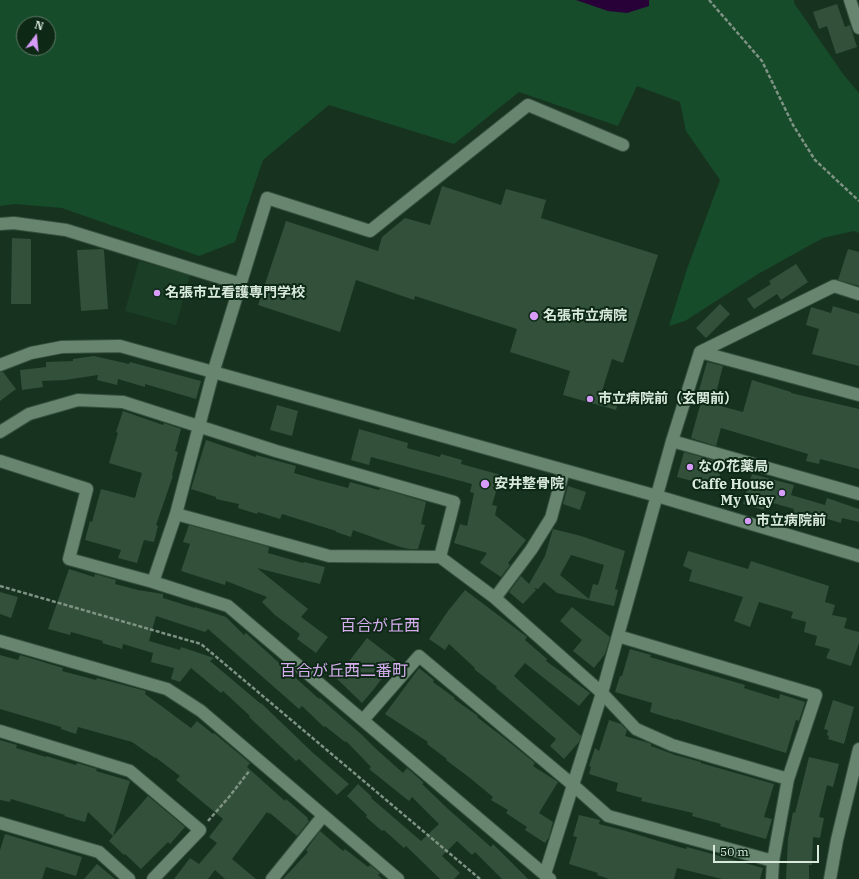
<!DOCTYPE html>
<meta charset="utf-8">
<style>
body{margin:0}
#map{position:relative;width:859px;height:879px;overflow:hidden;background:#173320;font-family:"IBM Plex Serif",serif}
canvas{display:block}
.north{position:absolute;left:16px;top:16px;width:40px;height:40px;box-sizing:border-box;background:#0d2916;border:1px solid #5f7665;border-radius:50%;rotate:16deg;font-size:11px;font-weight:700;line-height:16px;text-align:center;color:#d9e9dc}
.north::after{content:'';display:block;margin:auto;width:14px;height:18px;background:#d79bf9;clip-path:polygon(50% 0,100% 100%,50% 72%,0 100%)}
.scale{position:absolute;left:713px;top:845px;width:106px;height:18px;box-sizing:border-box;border:2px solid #d9e9dc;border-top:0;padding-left:5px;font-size:12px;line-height:14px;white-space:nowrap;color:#d9e9dc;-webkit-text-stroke:3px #0d2916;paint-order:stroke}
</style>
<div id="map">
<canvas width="859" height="879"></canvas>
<div class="north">N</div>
<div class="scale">50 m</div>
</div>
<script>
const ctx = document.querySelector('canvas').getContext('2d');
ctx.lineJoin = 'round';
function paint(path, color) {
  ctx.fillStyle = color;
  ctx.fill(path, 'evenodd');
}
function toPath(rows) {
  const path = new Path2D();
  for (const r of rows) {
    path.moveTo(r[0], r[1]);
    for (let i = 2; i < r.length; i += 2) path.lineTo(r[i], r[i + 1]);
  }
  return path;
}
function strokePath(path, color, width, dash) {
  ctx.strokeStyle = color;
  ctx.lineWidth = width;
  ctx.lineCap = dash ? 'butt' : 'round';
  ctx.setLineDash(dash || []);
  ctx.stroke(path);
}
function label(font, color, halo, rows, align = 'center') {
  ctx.font = font + ' "IBM Plex Serif","Noto Sans JP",serif';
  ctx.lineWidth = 4;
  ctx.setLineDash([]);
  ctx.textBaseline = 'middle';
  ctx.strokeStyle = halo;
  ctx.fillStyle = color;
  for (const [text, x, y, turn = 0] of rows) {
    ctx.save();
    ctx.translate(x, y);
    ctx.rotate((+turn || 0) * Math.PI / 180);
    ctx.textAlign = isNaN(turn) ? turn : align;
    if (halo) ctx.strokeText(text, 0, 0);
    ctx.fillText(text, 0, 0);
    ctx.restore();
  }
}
const built = toPath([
 [139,261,190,275,176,325,125,311]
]);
const green = toPath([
 [0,0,794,0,794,3,843,74,859,93,859,233,854,231,823,238,758,274,685,321,669,326,687,269,720,180,686,131,680,102,637,86,618,126,519,92,454,144,329,105,263,160,235,242,199,256,62,208,15,204,0,206],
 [24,24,48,24,48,48,24,48]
]);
const water = toPath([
 [576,0,649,0,649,6,627,13,608,11]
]);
const building = toPath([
 [837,4,845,27,850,25,857,47,836,54,827,26,819,29,813,12],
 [442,186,501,205,506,189,546,200,541,218,658,255,623,363,612,359,602,391,620,396,616,410,563,395,570,371,510,352,517,329,415,296,414,300,356,280,340,332,258,305,286,221,378,251,382,237,405,218,430,225],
 [12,238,31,239,31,304,11,304],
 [102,249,104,250,108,309,81,311,77,250],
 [848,249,859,252,859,286,838,280],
 [796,264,808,282,781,300,777,294,754,309,747,299,771,284,769,281],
 [720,304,730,314,706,338,696,328],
 [833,306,859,314,859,366,812,354,819,329,806,325,811,307,831,313],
 [94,356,129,364,130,362,201,381,196,399,145,384,145,387,118,379,117,385,97,380,98,375,65,380,42,381,43,387,22,390,20,370,46,367,46,362,73,361,73,359],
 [707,362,723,366,713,404,743,412,752,380,791,392,791,393,859,409,859,469,820,459,819,464,806,461,808,454,721,428,716,446,691,438,704,391,699,390],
 [0,372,3,372,16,389,0,401],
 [277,405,298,411,292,436,270,430],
 [123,411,163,425,164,423,181,429,175,451,178,452,172,475,173,476,156,525,158,526,154,542,144,540,137,563,118,558,121,550,85,540,90,521,92,522,101,489,135,498,142,473,109,463,118,433,116,432],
 [359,429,408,443,407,448,440,457,441,454,462,460,461,464,501,475,492,505,497,506,495,515,526,540,508,563,510,565,501,577,480,563,487,553,454,543,460,524,467,526,474,493,470,492,472,484,371,457,369,465,351,460],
 [206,440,256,457,256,455,296,466,294,473,318,480,348,488,350,482,379,490,380,488,426,502,421,524,425,525,418,549,410,549,400,547,353,530,351,537,336,532,336,531,282,514,280,519,258,512,257,514,238,508,239,504,216,499,216,497,191,489],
 [684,452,723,463,716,490,699,486,700,483,677,477],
 [752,474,794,485,791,495,825,505,827,498,859,509,859,522,842,518,841,523,811,514,809,524,791,519,794,509,766,501,764,510,743,504],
 [568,486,586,492,580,510,563,504],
 [189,525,269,547,268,553,303,563,304,562,325,567,320,584,257,568,308,609,301,617,328,637,316,653,297,639,300,634,275,615,262,602,267,597,226,581,225,585,181,571,190,544,183,542],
 [553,529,581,536,625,551,615,589,618,590,614,606,557,593,544,582,538,589,534,588,536,590,523,604,509,592,521,576,529,584,545,556],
 [571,555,604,565,598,585,593,584,589,599,560,575],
 [688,551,748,569,751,561,829,586,825,602,835,605,832,615,847,618,844,628,859,632,859,643,851,666,826,658,830,649,815,645,817,636,804,632,806,622,791,618,793,612,759,602,750,627,734,621,743,597,689,581,692,570,683,566],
 [69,569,94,577,95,574,116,580,115,584,138,590,163,594,163,598,195,608,195,607,226,617,244,635,246,633,319,699,320,698,362,735,375,748,403,773,407,768,424,783,422,784,448,809,491,847,493,844,528,879,502,879,475,852,472,855,457,841,442,856,460,873,454,879,440,879,406,846,404,848,384,830,382,831,366,817,367,815,347,796,358,784,372,797,371,798,421,841,439,824,412,797,409,801,369,769,371,767,346,741,345,742,325,726,324,727,302,706,299,709,208,629,205,632,156,616,149,641,180,650,181,647,214,658,210,661,261,704,261,703,312,752,349,784,337,795,299,759,296,761,249,717,250,716,223,691,221,693,191,668,180,682,171,679,174,668,151,662,153,653,123,644,122,649,102,643,103,641,71,632,70,635,48,629],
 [465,590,527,637,525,640,547,659,546,661,590,693,579,706,525,663,514,676,581,736,579,742,564,759,550,746,556,739,496,688,497,687,474,669,475,668,449,644,445,650,429,639,448,611],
 [0,592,18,597,11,618,0,614],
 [572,607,610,637,605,654,594,668,573,651,582,640,560,621],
 [367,638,396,660,374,689,362,703,334,676,346,663,347,664],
 [630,649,651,655,650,657,745,685,744,688,779,699,780,694,805,702,799,721,796,720,786,753,676,719,676,720,650,712,652,703,615,692,620,676,622,676],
 [0,655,18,660,20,655,63,668,62,671,96,680,97,678,146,691,145,694,191,728,197,721,213,734,214,733,250,763,247,767,285,801,286,799,308,818,307,819,309,821,297,836,270,813,269,814,267,812,232,859,256,879,225,879,215,870,208,879,174,879,190,858,199,864,217,843,209,837,223,819,176,780,180,776,155,757,155,758,132,742,78,727,76,734,61,729,61,727,0,709],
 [419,668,434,680,433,682,455,698,454,699,478,716,477,717,503,737,535,763,533,766,558,782,539,813,553,822,549,837,545,843,525,830,527,827,506,813,508,810,491,800,493,797,470,778,446,760,447,759,427,744,428,742,385,714],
 [833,700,854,707,844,744,828,739,829,736,827,735,828,730,824,729],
 [609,720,621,724,627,730,625,736,649,743,651,744,651,746,675,755,701,762,701,763,774,784,764,817,772,819,766,839,720,826,721,824,692,816,693,813,641,801,642,798,616,791,618,783,589,774,591,767,589,766,595,748,599,751],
 [0,740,17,745,16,748,46,757,46,756,76,765,77,763,97,769,96,771,130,781,113,836,148,796,185,827,170,844,168,842,141,869,125,854,124,855,109,841,113,836,88,812,85,822,64,816,65,815,11,799,10,802,0,800],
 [809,757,839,764,833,787,827,785,819,817,824,818,820,838,813,837,812,865,809,865,809,879,786,879,788,839,793,812,795,813],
 [579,815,600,820,599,824,626,831,655,840,686,849,687,847,763,868,760,879,722,879,677,868,674,879,609,879,597,875,598,873,569,864,577,837,573,836],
 [320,831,343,851,345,849,368,867,370,865,380,873,378,875,382,879,283,879,308,852,306,850],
 [5,834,82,857,76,876,46,867,42,879,0,879,0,850],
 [97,864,115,879,84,879]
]);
const path = toPath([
 [709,0,762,61,793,125,815,160,859,201],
 [0,586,201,644,480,879],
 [208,821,229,797,250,770]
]);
const minor = toPath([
 [850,0,859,28],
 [0,224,14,223,66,230,241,284],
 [700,352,859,395],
 [0,365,31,353,62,347,120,346,657,496,859,556],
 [0,432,29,414,78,400,123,402,276,451,454,502,440,557],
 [672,441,859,494],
 [0,461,87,489,69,559,153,582],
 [176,514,329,556,440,557,495,598,602,693,636,729,672,745,788,779],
 [495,598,531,550,551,518,564,470],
 [618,636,816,695,788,779,773,861,772,879],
 [0,641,167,689,201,711,398,879],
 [363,720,419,656,573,785,608,816,773,861],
 [0,731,130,771,200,830,153,879],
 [0,823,99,852,129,879],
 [545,874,602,693,672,441,700,352,834,286,859,294],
 [272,879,323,816],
 [550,879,228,606,153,582,176,514,213,373,267,198,370,231,528,105,623,145]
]);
const tertiary = toPath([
 [830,879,837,840,859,749]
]);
const markers = [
 [157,293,4,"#d79bf9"],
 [534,316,5,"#d79bf9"],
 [590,399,4,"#d79bf9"],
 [690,467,4,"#d79bf9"],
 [485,484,5,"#d79bf9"],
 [782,493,4,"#d79bf9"],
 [748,521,4,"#d79bf9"]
];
const poiNames = [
 ["名張市立看護専門学校",165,293],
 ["名張市立病院",543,316],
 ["市立病院前（玄関前）",598,399],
 ["なの花薬局",698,467],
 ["安井整骨院",494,484],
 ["Caffe House",774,485,"right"],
 ["My Way",774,501,"right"],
 ["市立病院前",756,521]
];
const quarterNames = [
 ["百合が丘西",380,626],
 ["百合が丘西二番町",344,671]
];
paint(built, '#1b3f26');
paint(green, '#174c2a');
paint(water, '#280139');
paint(building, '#33503b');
strokePath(minor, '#385140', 14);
strokePath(tertiary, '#385140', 14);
strokePath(path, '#7e9383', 2.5, [4, 2]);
strokePath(minor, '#68866f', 12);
strokePath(tertiary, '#68866f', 12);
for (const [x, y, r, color] of markers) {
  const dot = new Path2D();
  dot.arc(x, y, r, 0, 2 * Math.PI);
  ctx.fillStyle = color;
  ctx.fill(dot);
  strokePath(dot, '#0d2916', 1.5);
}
label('bold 14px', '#d9e9dc', '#0d2916', poiNames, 'left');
label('16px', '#d6adef', '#0d2916', quarterNames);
</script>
